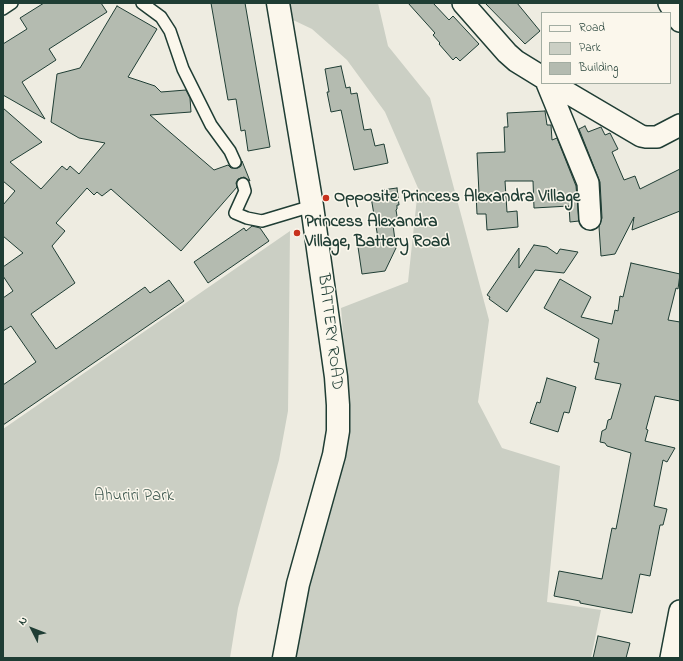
<!DOCTYPE html>
<style>
body{margin:0}
#map{position:relative;width:683px;height:661px;overflow:hidden;background:#eeece1;font-family:"Indie Flower",sans-serif}
canvas{display:block}
.frame{position:absolute;inset:0;border:4px solid #1f3d34;pointer-events:none}
.legend{position:absolute;left:541px;top:12px;width:130px;height:72px;box-sizing:border-box;background:#fbf7ec;border:1px solid #a3ada2;margin:0;padding:5px 7px;list-style:none;font-size:12px;color:#1f3d34}
.legend li{display:flex;align-items:center;gap:8px;height:20px}
.legend b{width:20px;border:1px solid #a3ada2}
.north{position:absolute;left:12px;top:609px;width:40px;height:40px;-webkit-text-stroke:3px #fbf7ec;paint-order:stroke;rotate:312deg;font-size:11px;font-weight:700;line-height:16px;text-align:center;color:#1f3d34}
.north::after{content:'';display:block;margin:auto;width:14px;height:18px;background:#1f3d34;clip-path:polygon(50% 0,100% 100%,50% 72%,0 100%)}
</style>
<div id="map">
<canvas width="683" height="661"></canvas>
<div class="frame"></div>
<ul class="legend">
<li><b style="height:5px;background:#fbf7ec"></b>Road</li>
<li><b style="height:11px;background:#cbcfc4"></b>Park</li>
<li><b style="height:11px;background:#b4bbb0"></b>Building</li>
</ul>
<div class="north">N</div>
</div>
<script>
const ctx = document.querySelector('canvas').getContext('2d');
ctx.lineJoin = 'round';
function paint(path, color) {
  ctx.fillStyle = color;
  ctx.fill(path, 'evenodd');
}
function toPath(rows) {
  const path = new Path2D();
  for (const r of rows) {
    path.moveTo(r[0], r[1]);
    for (let i = 2; i < r.length; i += 2) path.lineTo(r[i], r[i + 1]);
  }
  return path;
}
function strokePath(path, color, width, dash) {
  ctx.strokeStyle = color;
  ctx.lineWidth = width;
  ctx.lineCap = dash ? 'butt' : 'round';
  ctx.setLineDash(dash || []);
  ctx.stroke(path);
}
function label(font, color, halo, rows, align = 'center') {
  ctx.font = font + ' "Indie Flower",sans-serif';
  ctx.lineWidth = 3;
  ctx.setLineDash([]);
  ctx.textBaseline = 'middle';
  ctx.strokeStyle = halo;
  ctx.fillStyle = color;
  for (const [text, x, y, turn = 0] of rows) {
    ctx.save();
    ctx.translate(x, y);
    ctx.rotate((+turn || 0) * Math.PI / 180);
    ctx.textAlign = isNaN(turn) ? turn : align;
    if (halo) ctx.strokeText(text, 0, 0);
    ctx.fillText(text, 0, 0);
    ctx.restore();
  }
}
const green = toPath([
 [288,3,378,3,388,46,430,98,489,320,478,402,502,448,560,466,547,602,601,610,591,658,288,658,290,624,350,424,341,308,408,282,418,188,385,112,347,60,312,29,291,19],
 [290,231,288,411,279,460,238,608,230,658,3,658,3,429]
]);
const building = toPath([
 [44,3,101,3,107,12,49,49,56,60,22,82,45,119,3,95,3,44,27,29,20,18,44,3],
 [211,3,245,3,270,147,248,151,245,130,241,131,236,99,228,100,211,3],
 [408,3,433,3,449,20,453,16,479,44,460,61,456,57,453,60,439,44,440,43,433,35,435,33,408,3],
 [485,3,517,3,540,31,525,44,485,3],
 [117,6,157,29,128,77,155,86,161,92,186,90,190,98,191,112,150,115,214,170,228,165,231,168,238,168,241,166,242,161,250,181,244,177,238,179,236,183,237,187,181,251,111,189,102,196,97,192,94,195,87,188,56,223,65,231,52,246,75,283,31,314,56,349,145,287,150,293,169,280,184,301,3,425,3,385,36,362,11,326,3,331,3,298,13,291,3,276,3,267,23,253,3,236,3,205,15,191,3,181,3,108,42,142,10,162,41,189,62,166,67,170,70,166,79,174,105,143,79,138,51,122,57,74,80,68,117,6],
 [341,66,346,88,350,87,351,94,357,93,364,130,371,129,375,146,384,144,388,163,354,170,341,110,331,112,327,92,329,92,325,69,341,66],
 [545,111,547,125,551,125,552,140,557,138,576,186,579,221,570,222,569,206,534,208,533,181,505,181,507,212,517,211,518,227,487,230,486,214,477,214,476,193,479,193,477,153,505,152,504,127,508,127,507,113,545,111],
 [585,126,588,132,601,127,605,135,610,133,618,149,612,152,624,180,635,176,640,189,680,169,680,211,632,230,634,217,615,254,601,256,599,227,602,218,600,182,579,129,585,126],
 [397,188,399,205,397,205,397,209,396,210,398,222,397,225,393,225,396,248,385,271,362,274,358,247,379,244,371,197,383,196,382,190,397,188],
 [252,226,260,228,269,241,208,283,194,262,244,228,246,231,252,226],
 [534,245,547,247,557,254,560,249,578,252,564,273,535,270,507,312,489,299,490,297,487,295,519,248,519,268,534,245],
 [631,263,680,274,678,289,676,288,668,320,680,322,680,401,655,396,646,429,648,430,645,441,675,448,667,462,663,460,654,506,667,509,663,525,660,525,650,576,640,574,632,613,580,603,580,601,554,596,559,571,602,579,612,528,616,529,631,453,607,446,605,443,600,442,602,431,606,429,608,420,611,419,621,384,595,379,599,363,594,362,599,339,544,308,560,279,591,297,581,317,612,324,615,310,618,311,620,296,623,297,631,263],
 [547,378,576,387,569,413,564,412,558,432,530,423,537,402,540,403,547,378],
 [598,636,630,643,626,658,593,658,598,636]
]);
const lane = toPath([
 [142,3,161,17,170,31,183,69,211,125,230,151,235,162],
 [3,9,12,3],
 [243,184,245,191,235,213,247,218,262,221,312,206]
]);
const street = toPath([
 [463,3,507,53,516,61,542,77],
 [669,3,680,21],
 [547,83,588,183,590,219],
 [551,83,641,136,646,137,657,137,680,125],
 [671,658,680,611]
]);
const secondary = toPath([
 [278,3,312,206,336,377,338,405,338,431,334,455,298,584,284,658]
]);
const markers = [
 [326,198,4,"#c8321e"],
 [297,233,4,"#c8321e"]
];
const poiNames = [
 ["Opposite Princess Alexandra Village",334,198],
 ["Princess Alexandra",305,223],
 ["Village, Battery Road",305,243]
];
const streetNames = [
 ["BATTERY ROAD",329,332,83]
];
const parkNames = [
 ["Ahuriri Park",134,497]
];
paint(green, '#cbcfc4');
paint(building, '#b4bbb0');
strokePath(building, '#1f3d34', 1);
strokePath(lane, '#1f3d34', 14);
strokePath(street, '#1f3d34', 24);
strokePath(secondary, '#1f3d34', 25);
strokePath(lane, '#fbf7ec', 11);
strokePath(street, '#fbf7ec', 21);
strokePath(secondary, '#fbf7ec', 22);
for (const [x, y, r, color] of markers) {
  const dot = new Path2D();
  dot.arc(x, y, r, 0, 2 * Math.PI);
  ctx.fillStyle = color;
  ctx.fill(dot);
  strokePath(dot, '#fbf7ec', 1.5);
}
label('bold 17px', '#1f3d34', '#fbf7ec', poiNames, 'left');
label('17px', '#1f3d34', '#fbf7ec', streetNames);
label('17px', '#415a51', '#fbf7ec', parkNames);
</script>
